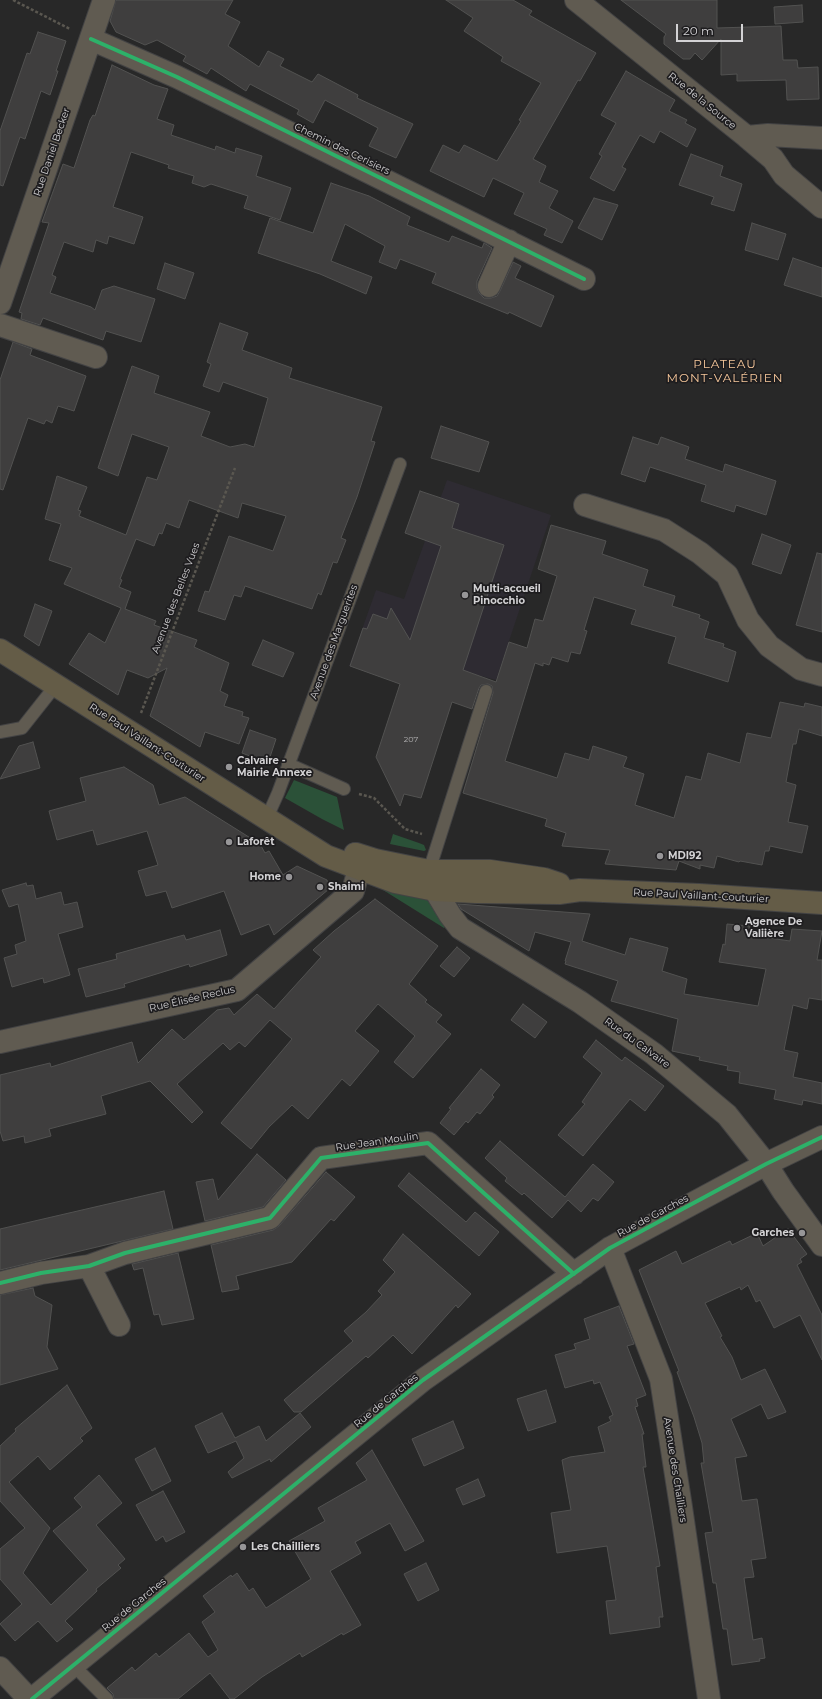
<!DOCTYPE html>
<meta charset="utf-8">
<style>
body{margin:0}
#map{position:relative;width:822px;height:1699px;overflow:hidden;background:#282828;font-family:Montserrat,sans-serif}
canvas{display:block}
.scale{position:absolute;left:676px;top:24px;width:67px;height:18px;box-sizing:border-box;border:2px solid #d3d2d4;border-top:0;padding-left:5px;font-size:12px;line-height:14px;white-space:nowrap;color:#d3d2d4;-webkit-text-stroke:3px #1e1d1f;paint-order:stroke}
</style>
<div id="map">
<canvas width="822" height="1699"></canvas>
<div class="scale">20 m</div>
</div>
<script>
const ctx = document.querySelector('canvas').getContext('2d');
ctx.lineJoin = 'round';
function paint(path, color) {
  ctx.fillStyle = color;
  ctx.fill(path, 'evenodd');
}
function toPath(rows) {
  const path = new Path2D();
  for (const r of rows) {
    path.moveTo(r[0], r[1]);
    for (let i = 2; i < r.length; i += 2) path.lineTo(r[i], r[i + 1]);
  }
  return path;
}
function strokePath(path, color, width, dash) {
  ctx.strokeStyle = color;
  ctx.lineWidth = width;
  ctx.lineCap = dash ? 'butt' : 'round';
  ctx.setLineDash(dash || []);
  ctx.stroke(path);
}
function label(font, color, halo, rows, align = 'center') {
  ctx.font = font + ' Montserrat,sans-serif';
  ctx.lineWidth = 3.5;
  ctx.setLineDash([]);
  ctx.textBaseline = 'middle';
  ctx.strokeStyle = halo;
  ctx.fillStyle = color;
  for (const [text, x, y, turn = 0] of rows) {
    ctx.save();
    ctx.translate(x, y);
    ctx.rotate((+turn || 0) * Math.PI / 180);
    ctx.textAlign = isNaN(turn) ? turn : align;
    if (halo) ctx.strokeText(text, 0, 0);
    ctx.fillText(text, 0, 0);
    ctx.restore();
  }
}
const built = toPath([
 [447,480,551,515,496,680,463,671,452,702,349,666,376,590,404,599]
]);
const green = toPath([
 [294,780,337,797,344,830,322,819,285,798],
 [393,834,419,843,424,845,426,850,424,851,390,844],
 [383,890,425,895,447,924,444,928]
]);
const building = toPath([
 [116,0,233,0,225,14,240,22,228,46,259,67,268,51,284,59,280,66,312,82,318,74,358,95,357,98,413,124,396,158,369,146,378,128,325,100,313,123,297,114,299,110,250,84,246,91,211,68,207,74,183,61,186,56,157,40,145,45,116,32,110,21,116,0],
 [446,0,513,0,532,11,529,15,596,53,580,81,578,80,533,159,546,166,539,182,558,191,549,208,573,221,562,243,544,235,547,229,514,214,524,193,493,178,484,197,430,171,443,145,459,153,464,145,497,161,521,121,519,120,541,83,501,61,503,57,464,31,473,18,446,0],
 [621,0,717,0,717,28,781,26,783,60,797,60,798,68,818,67,819,99,787,100,786,80,737,81,737,74,721,75,721,39,702,60,695,53,690,59,683,59,664,44,664,37,666,34,621,0],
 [802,5,803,22,775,24,774,7,802,5],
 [38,32,66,41,56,71,58,71,50,95,41,91,25,139,20,137,3,186,0,185,0,131,27,53,30,54,38,32],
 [112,65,154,85,168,89,157,119,174,125,171,135,215,150,216,146,235,153,236,148,262,156,256,176,291,188,280,220,244,208,248,196,211,184,204,187,192,183,194,176,168,168,169,165,131,152,113,207,143,217,134,244,109,236,107,244,96,240,93,252,64,242,52,275,56,277,50,293,91,307,95,310,102,290,114,286,155,299,141,342,106,331,103,340,43,318,40,325,21,319,22,313,19,312,49,223,42,222,63,164,74,168,90,120,93,115,95,116,112,65],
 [626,71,675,100,669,111,687,120,685,123,696,129,687,147,660,131,654,143,640,135,622,167,626,169,614,191,590,178,602,156,599,154,616,123,601,115,626,71],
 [691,154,723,166,720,176,742,184,734,211,711,204,714,197,679,185,691,154],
 [331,183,369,196,410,217,407,225,449,242,452,236,482,248,484,243,492,248,477,281,477,288,479,293,484,298,491,298,497,296,500,291,513,262,521,266,515,278,554,296,541,327,509,312,508,314,432,283,436,273,400,259,396,269,379,262,385,246,345,224,331,261,372,277,366,294,320,274,258,253,270,218,313,233,331,183],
 [594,198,618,205,602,240,578,228,594,198],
 [752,223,786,234,778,260,745,250,752,223],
 [793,258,822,268,822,297,784,285,793,258],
 [165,263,194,273,185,299,157,289,165,263],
 [220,323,248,333,242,350,292,368,289,378,382,407,371,441,375,442,357,497,341,538,346,540,337,563,333,562,321,595,318,593,312,609,245,586,241,597,234,595,225,620,198,611,205,591,209,592,229,536,273,551,286,516,242,503,238,518,189,500,179,528,166,523,162,534,159,533,154,546,136,539,120,579,122,580,119,587,131,592,125,609,156,621,154,625,197,640,194,647,229,663,220,691,228,695,224,706,243,712,242,716,249,718,239,744,205,732,200,747,150,716,167,668,148,678,127,670,118,695,69,664,89,633,105,643,121,608,64,584,72,568,49,560,61,524,45,519,57,476,87,487,78,510,81,511,79,516,126,535,147,477,157,480,169,447,132,434,118,476,98,468,132,366,159,376,154,393,210,412,201,436,230,447,245,444,254,447,268,398,223,382,219,392,203,386,211,364,207,362,220,323],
 [13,342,32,349,30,355,86,376,74,411,58,406,52,423,46,420,44,424,28,418,3,490,0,489,0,380,13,342],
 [441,426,489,442,479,472,431,458,441,426],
 [633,437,658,445,661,437,689,447,685,459,723,472,725,464,776,481,766,515,736,505,734,512,701,501,706,485,650,467,645,482,621,474,633,437],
 [420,491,459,504,452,528,504,545,463,670,496,682,509,642,527,648,535,619,543,621,557,576,538,569,551,525,606,541,602,554,648,570,643,586,675,596,672,606,700,615,699,618,709,622,704,638,724,644,723,647,736,652,728,682,668,663,676,637,631,624,636,610,594,597,584,630,587,631,580,654,571,652,568,662,552,657,549,665,543,663,543,666,535,663,505,761,557,778,565,753,589,760,593,746,627,757,623,767,644,774,635,805,674,818,686,776,701,780,708,753,740,763,747,733,771,738,780,702,804,707,805,703,822,707,822,736,799,729,796,744,793,744,786,782,796,785,788,822,808,826,802,853,770,846,769,851,765,851,762,865,740,861,739,862,717,856,714,868,700,865,700,869,679,861,676,870,605,864,610,850,562,846,566,833,545,826,547,819,463,793,493,693,492,686,488,684,481,685,479,688,472,709,452,702,421,798,404,794,400,806,376,757,400,684,350,666,363,628,367,629,373,614,387,619,391,608,410,640,441,546,405,533,420,491],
 [762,534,791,545,781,574,752,564,762,534],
 [817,553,822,554,822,632,796,625,817,553],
 [35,604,52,611,39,646,24,636,35,604],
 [263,640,294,653,283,677,252,665,263,640],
 [250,730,276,739,268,763,242,753,250,730],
 [33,742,40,768,0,779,19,746,33,742],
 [124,767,153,785,159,805,185,797,260,844,265,853,269,851,283,875,297,866,327,880,329,889,274,935,269,924,241,935,224,891,172,908,166,891,146,896,138,871,158,865,147,831,97,845,93,830,57,840,49,811,86,801,80,778,124,767],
 [26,883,27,886,33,885,36,899,61,892,64,905,77,902,83,927,58,934,70,975,44,983,43,978,12,987,4,958,17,954,15,945,26,941,18,904,9,907,2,890,26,883],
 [375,899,438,946,409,984,427,1000,425,1002,442,1015,436,1022,451,1034,413,1078,394,1062,415,1036,378,1004,355,1031,379,1051,350,1086,342,1079,308,1119,292,1105,269,1127,251,1149,221,1123,292,1039,270,1020,245,1047,239,1042,230,1050,223,1043,177,1084,203,1112,192,1123,150,1081,101,1096,106,1114,49,1129,51,1136,25,1143,24,1136,3,1141,0,1131,0,1075,50,1063,51,1067,132,1042,138,1063,172,1029,184,1040,217,1010,229,1008,234,1015,257,994,274,1009,321,957,313,950,334,931,375,899],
 [458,904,590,914,582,941,625,955,630,938,668,948,662,971,687,979,684,994,758,1006,766,969,719,962,723,944,725,945,727,924,750,926,748,935,790,941,792,929,822,931,817,960,822,960,822,1000,809,998,807,1009,793,1005,784,1050,798,1053,793,1077,822,1083,822,1104,803,1100,802,1105,774,1099,776,1090,739,1083,740,1072,727,1070,728,1066,699,1060,700,1057,672,1051,678,1019,611,1001,618,981,565,964,566,961,565,961,571,942,535,932,529,951,461,909,458,904],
 [220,930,227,955,190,967,189,964,124,984,125,987,86,997,78,969,117,959,116,954,184,935,186,940,220,930],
 [457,947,470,958,454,977,440,966,457,947],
 [523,1004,547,1022,535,1038,511,1020,523,1004],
 [596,1040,622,1061,625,1057,664,1086,645,1111,630,1099,583,1156,558,1135,585,1104,582,1102,602,1073,583,1057,596,1040],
 [481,1069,500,1085,492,1095,494,1097,480,1114,477,1112,468,1123,466,1121,454,1135,440,1123,451,1109,449,1108,481,1069],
 [500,1141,565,1197,593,1164,614,1182,598,1201,593,1198,581,1212,568,1200,552,1218,524,1193,522,1195,505,1181,507,1178,485,1158,500,1141],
 [257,1154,286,1180,263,1207,205,1221,196,1182,213,1179,218,1200,257,1154],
 [326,1172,355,1197,334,1221,331,1219,292,1262,236,1276,239,1289,222,1292,211,1245,273,1230,279,1226,326,1172],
 [409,1173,466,1222,475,1212,499,1232,479,1256,398,1186,409,1173],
 [164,1191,173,1229,0,1270,0,1229,164,1191],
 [788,1229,807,1254,800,1259,802,1262,797,1265,822,1315,822,1360,800,1315,774,1328,760,1300,756,1302,748,1285,741,1290,740,1287,705,1303,722,1336,720,1337,732,1357,741,1380,765,1369,786,1412,768,1419,761,1404,731,1419,747,1456,735,1458,742,1501,757,1499,766,1558,751,1560,754,1577,744,1578,753,1640,762,1638,765,1658,759,1659,760,1661,732,1665,727,1629,723,1629,716,1583,713,1583,705,1533,713,1532,701,1463,704,1463,702,1443,694,1417,677,1372,679,1371,639,1270,676,1251,682,1264,730,1241,732,1245,757,1233,763,1246,788,1229],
 [403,1234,471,1294,458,1308,456,1305,412,1354,393,1335,368,1358,366,1356,301,1412,294,1412,284,1400,353,1341,344,1331,366,1312,382,1295,378,1291,395,1272,383,1260,403,1234],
 [178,1253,194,1319,162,1325,159,1314,154,1315,143,1268,134,1270,132,1264,178,1253],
 [33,1288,35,1296,52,1305,47,1347,58,1369,0,1385,0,1295,33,1288],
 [619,1306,634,1344,627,1346,646,1395,636,1399,638,1406,635,1407,644,1434,642,1434,646,1467,643,1467,660,1566,656,1567,663,1617,659,1617,660,1627,610,1634,606,1601,616,1600,607,1546,557,1553,551,1513,571,1510,562,1460,570,1457,605,1452,598,1427,611,1421,609,1417,613,1415,600,1382,594,1384,593,1380,565,1388,555,1355,576,1349,574,1344,590,1339,584,1319,619,1306],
 [67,1385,92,1428,80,1438,83,1441,50,1470,38,1456,9,1482,50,1528,23,1573,51,1605,88,1570,53,1531,82,1507,74,1498,99,1475,122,1503,96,1525,125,1559,118,1565,121,1568,96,1589,97,1591,65,1621,73,1629,57,1642,38,1621,15,1641,0,1624,22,1604,0,1579,0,1549,25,1528,0,1501,0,1446,16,1431,15,1429,67,1385],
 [546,1390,556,1422,528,1431,517,1399,546,1390],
 [222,1413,235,1438,259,1426,266,1441,300,1413,311,1427,271,1462,270,1459,232,1478,228,1472,244,1458,236,1441,208,1453,195,1426,222,1413],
 [453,1421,464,1448,424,1466,412,1439,453,1421],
 [155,1448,171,1481,152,1491,135,1459,155,1448],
 [372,1450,424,1541,405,1551,390,1523,355,1542,361,1553,330,1571,361,1625,343,1635,342,1633,302,1657,300,1653,262,1677,234,1699,230,1699,210,1673,178,1699,114,1699,113,1694,107,1688,132,1667,135,1671,156,1653,159,1657,189,1633,208,1657,218,1650,202,1622,215,1612,203,1596,231,1575,232,1577,237,1573,249,1591,253,1588,266,1608,311,1579,289,1541,325,1521,318,1508,367,1480,356,1463,372,1450],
 [478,1479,485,1496,463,1505,456,1489,478,1479],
 [163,1491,185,1532,166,1542,163,1536,156,1541,136,1505,163,1491],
 [426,1563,439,1590,418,1601,404,1574,426,1563]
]);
const path = toPath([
 [13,0,70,29],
 [141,713,235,468],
 [359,794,374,798,405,829,422,834]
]);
const lane = toPath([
 [0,732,22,728,56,685],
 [288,764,344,789],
 [266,820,278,793,400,464],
 [429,871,486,691],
 [73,1665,107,1699]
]);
const street = toPath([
 [576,0,747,137,773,159,784,175,822,207],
 [91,39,177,77,584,279],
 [747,137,768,135,822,138],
 [489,286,509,241],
 [0,303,104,0],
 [0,325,96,357],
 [585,505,664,530,700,553,727,575,748,620,769,646,801,669,822,675],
 [430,873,435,890,450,915,460,928,580,1002,654,1054,727,1115,766,1164,783,1191,822,1245],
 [0,1042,237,990,353,891,359,869,355,854],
 [610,1248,661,1379,681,1507,709,1699],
 [89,1266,119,1325],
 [0,1283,41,1273,89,1266,125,1253,270,1218,321,1158,428,1143,574,1274],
 [0,1668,29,1699],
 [32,1699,423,1380,610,1248,766,1164,822,1137]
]);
const primary = toPath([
 [0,650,326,856,395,882,435,890,476,892,559,893,580,890,699,895,822,903],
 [356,854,375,860,429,871,490,871,544,879,559,884]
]);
const cycleway = toPath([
 [91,39,177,77,584,279],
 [0,1283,41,1273,89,1266,125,1253,270,1218,321,1158,428,1143,574,1274],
 [32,1699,423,1380,610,1248,766,1164,822,1137]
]);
const markers = [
 [465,595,4,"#979698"],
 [229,767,4,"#979698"],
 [229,842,4,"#979698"],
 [660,856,4,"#979698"],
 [289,877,4,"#979698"],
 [320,887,4,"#979698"],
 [737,928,4,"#979698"],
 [802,1233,4,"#979698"],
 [243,1547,4,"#979698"]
];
const numberNames = [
 ["207",411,740]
];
const streetNames = [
 ["Rue de la Source",702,101,39],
 ["Chemin des Cerisiers",342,149,26],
 ["Rue Daniel Becker",52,152,-71],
 ["Avenue des Belles Vues",176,598,-69],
 ["Avenue des Marguerites",334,642,-70],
 ["Rue Paul Vaillant-Couturier",147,743,33],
 ["Rue Paul Vaillant-Couturier",701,896,3],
 ["Rue Élisée Reclus",192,999,-13],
 ["Rue du Calvaire",637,1043,36],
 ["Rue Jean Moulin",377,1142,-8],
 ["Rue de Garches",653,1216,-28],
 ["Rue de Garches",386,1401,-39],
 ["Avenue des Chailliers",675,1470,81],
 ["Rue de Garches",134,1605,-39]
];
const poiNames = [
 ["Multi-accueil",473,589],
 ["Pinocchio",473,601],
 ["Calvaire -",237,761],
 ["Mairie Annexe",237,773],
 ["Laforêt",237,842],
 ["MDI92",668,856],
 ["Home",281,877,"right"],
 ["Shaimi",328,887],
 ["Agence De",745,922],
 ["Valiière",745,934],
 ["Garches",794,1233,"right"],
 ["Les Chailliers",251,1547]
];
const quarterNames = [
 ["PLATEAU",725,364],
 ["MONT-VALÉRIEN",725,378]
];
paint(built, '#2e2b32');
paint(green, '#2b5138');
paint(building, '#3f3e3e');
strokePath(building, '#525251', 1);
strokePath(lane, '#434344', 14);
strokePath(street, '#434344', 24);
strokePath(primary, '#434344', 24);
strokePath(path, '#5a5750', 2.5, [3, 2]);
strokePath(lane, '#605b51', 12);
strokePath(street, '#605b51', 22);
strokePath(primary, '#645c47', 22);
strokePath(cycleway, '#2db169', 4);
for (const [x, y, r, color] of markers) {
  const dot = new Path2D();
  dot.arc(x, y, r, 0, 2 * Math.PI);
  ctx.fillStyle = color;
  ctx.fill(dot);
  strokePath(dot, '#1e1d1f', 1.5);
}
label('8px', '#aeadae', null, numberNames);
label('10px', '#d3d2d4', '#1e1d1f', streetNames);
label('bold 10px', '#d3d2d4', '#1e1d1f', poiNames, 'left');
ctx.letterSpacing = '1px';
label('12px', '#f7c89b', '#1e1d1f', quarterNames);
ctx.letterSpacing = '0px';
</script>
